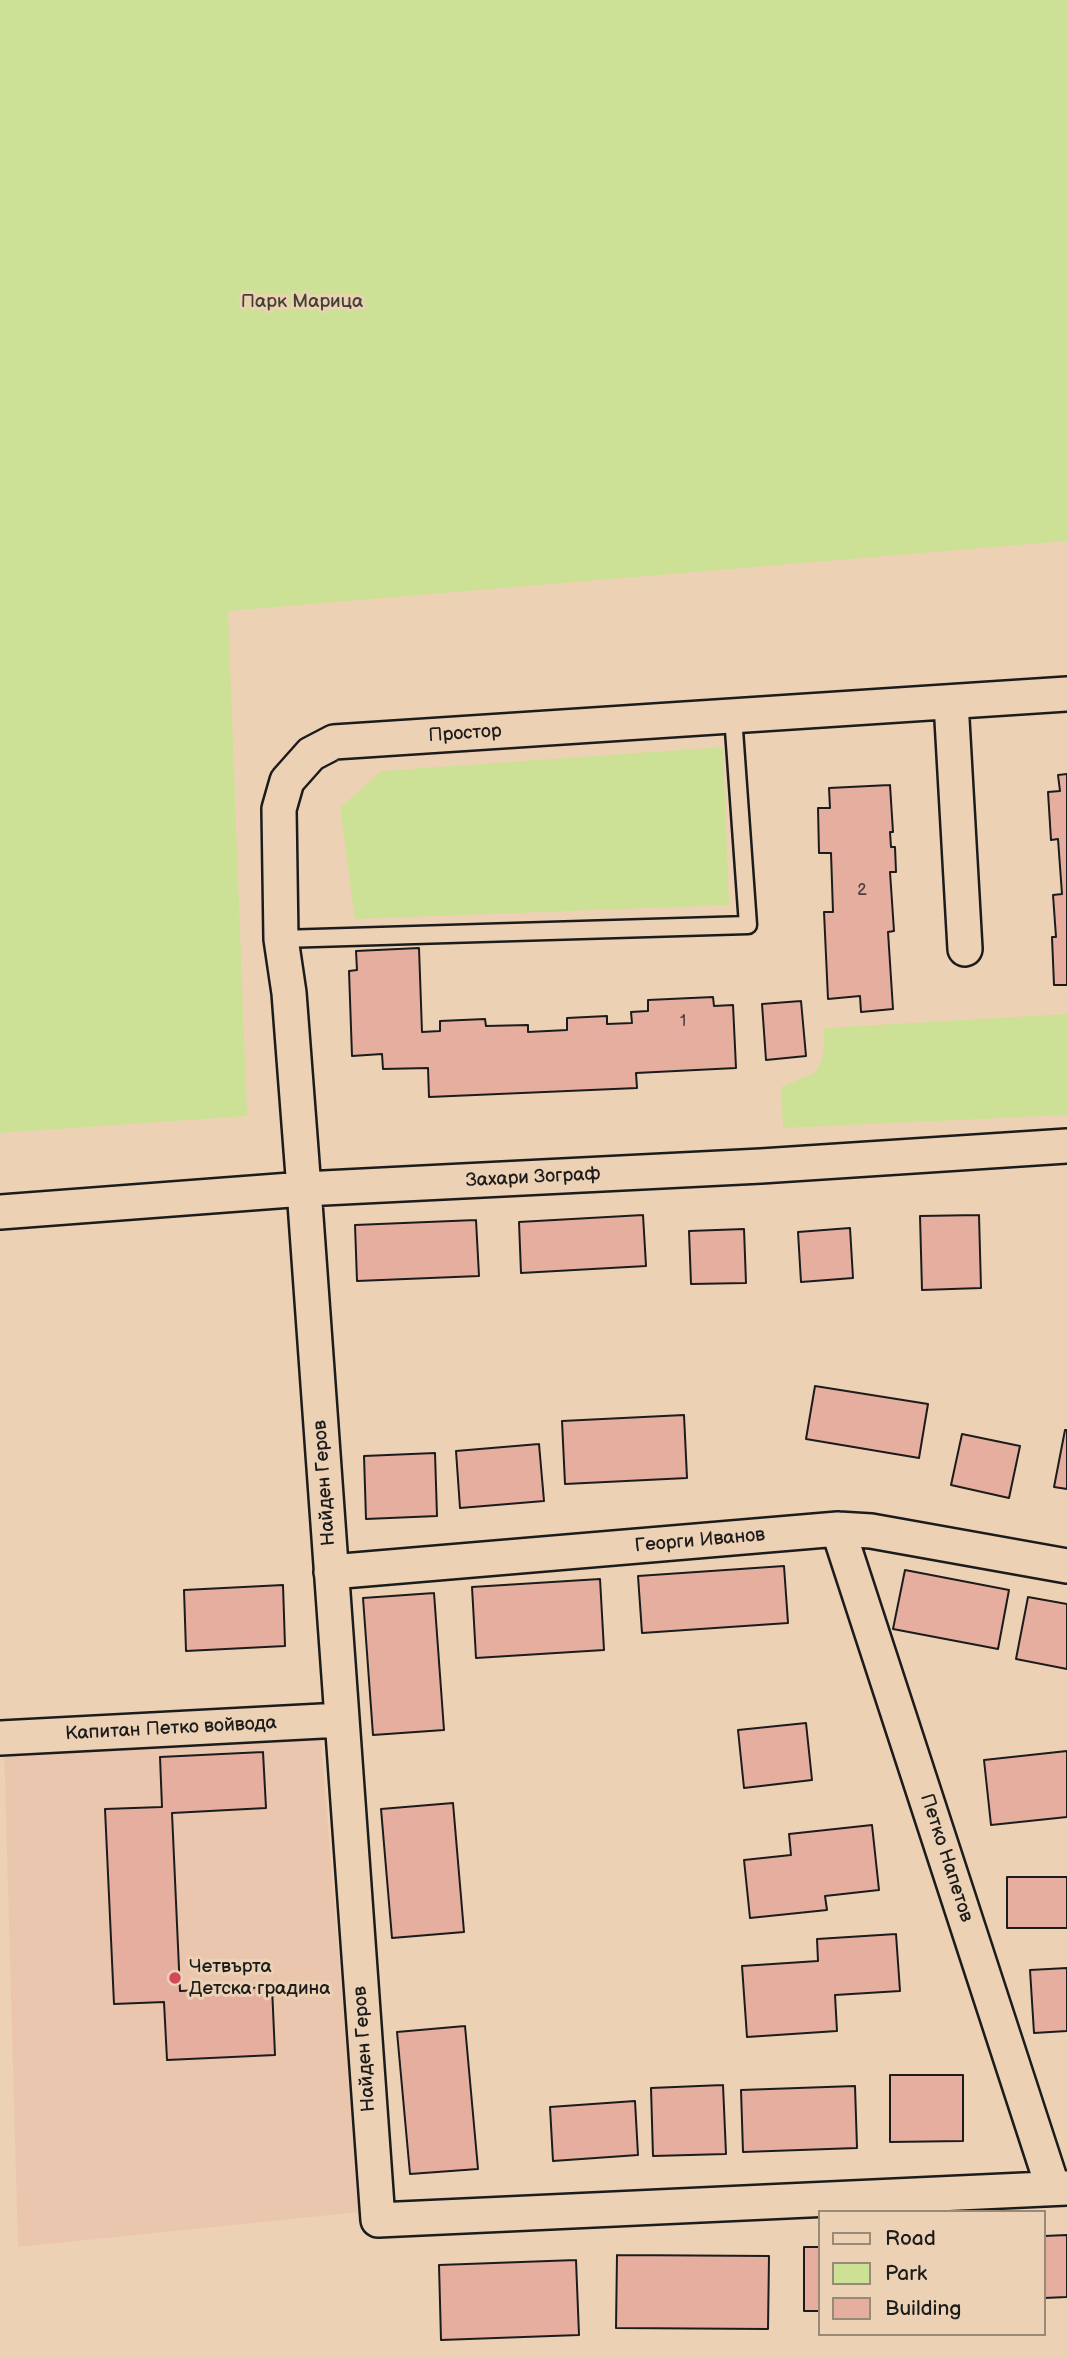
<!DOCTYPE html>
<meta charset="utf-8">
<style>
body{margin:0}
#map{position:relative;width:1067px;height:2357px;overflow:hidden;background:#edd1b4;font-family:"Balsamiq Sans",sans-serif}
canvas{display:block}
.legend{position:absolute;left:818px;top:2210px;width:228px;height:126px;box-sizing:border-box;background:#edd1b4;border:2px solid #998977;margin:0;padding:9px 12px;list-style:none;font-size:21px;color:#1c1c1c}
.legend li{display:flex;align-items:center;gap:14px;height:35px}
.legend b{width:35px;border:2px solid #998977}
</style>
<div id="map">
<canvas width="1067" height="2357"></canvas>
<ul class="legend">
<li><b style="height:9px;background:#edd1b4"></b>Road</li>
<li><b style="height:19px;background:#cde196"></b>Park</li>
<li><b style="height:19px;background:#e6ae9f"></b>Building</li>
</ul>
</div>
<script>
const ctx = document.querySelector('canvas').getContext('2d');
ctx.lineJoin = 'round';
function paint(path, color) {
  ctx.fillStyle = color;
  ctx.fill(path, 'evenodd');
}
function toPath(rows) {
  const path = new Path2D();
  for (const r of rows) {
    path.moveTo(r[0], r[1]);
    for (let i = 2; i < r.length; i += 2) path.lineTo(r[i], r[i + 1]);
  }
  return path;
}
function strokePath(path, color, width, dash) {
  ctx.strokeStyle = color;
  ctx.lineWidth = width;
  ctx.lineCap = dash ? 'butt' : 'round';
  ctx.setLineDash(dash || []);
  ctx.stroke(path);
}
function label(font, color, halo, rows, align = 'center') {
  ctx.font = font + ' "Balsamiq Sans",sans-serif';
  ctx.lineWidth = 6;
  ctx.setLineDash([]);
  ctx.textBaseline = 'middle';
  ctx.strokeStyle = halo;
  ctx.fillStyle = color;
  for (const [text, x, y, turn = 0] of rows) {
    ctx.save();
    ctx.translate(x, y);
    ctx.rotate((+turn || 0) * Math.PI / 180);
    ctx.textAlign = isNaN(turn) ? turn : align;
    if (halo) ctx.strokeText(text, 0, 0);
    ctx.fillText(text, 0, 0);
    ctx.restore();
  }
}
const built = toPath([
 [320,1729,360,2212,18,2247,4,1744]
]);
const green = toPath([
 [0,0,1067,0,1067,541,228,611,247,1116,0,1133],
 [723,747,729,905,355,919,340,808,381,771],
 [1067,1014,1067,1115,783,1128,781,1087,815,1073,823,1057,824,1028]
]);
const building = toPath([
 [1067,774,1067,985,1054,985,1052,937,1056,937,1053,895,1062,894,1058,839,1051,840,1048,792,1060,791,1058,775,1067,774],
 [890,785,893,832,890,832,891,847,895,847,896,872,890,872,894,931,888,932,893,1009,861,1012,860,996,828,999,824,912,833,912,831,853,819,853,818,808,830,808,829,788,890,785],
 [419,948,422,1032,440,1031,440,1021,485,1019,486,1026,528,1025,528,1032,567,1030,567,1018,607,1016,607,1024,632,1023,631,1012,648,1011,648,1000,713,997,714,1006,733,1005,736,1068,636,1073,637,1088,429,1097,428,1068,383,1069,382,1054,352,1056,349,971,357,970,356,951,419,948],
 [801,1001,806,1056,766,1060,762,1004,801,1001],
 [643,1215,646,1266,521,1273,519,1222,643,1215],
 [979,1215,981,1288,922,1290,920,1216,979,1215],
 [476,1220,479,1276,357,1281,355,1225,476,1220],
 [850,1228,853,1278,801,1282,798,1232,850,1228],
 [744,1229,746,1283,691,1284,689,1231,744,1229],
 [815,1386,928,1404,919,1458,806,1439,815,1386],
 [684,1415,687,1478,565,1484,562,1421,684,1415],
 [1065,1430,1067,1430,1067,1489,1054,1487,1065,1430],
 [962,1434,1020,1446,1009,1498,951,1485,962,1434],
 [539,1444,544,1501,460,1508,456,1451,539,1444],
 [435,1453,437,1516,366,1519,364,1456,435,1453],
 [784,1566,788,1623,642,1633,638,1576,784,1566],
 [905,1570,1009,1590,998,1649,893,1629,905,1570],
 [600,1579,604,1650,476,1658,472,1587,600,1579],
 [283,1585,285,1646,186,1651,184,1590,283,1585],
 [434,1593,444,1730,373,1735,363,1598,434,1593],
 [1028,1597,1067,1604,1067,1669,1016,1659,1028,1597],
 [806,1723,812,1780,744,1788,738,1730,806,1723],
 [1067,1751,1067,1817,991,1825,984,1760,1067,1751],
 [263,1752,266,1808,172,1813,180,1991,272,1987,275,2055,167,2060,164,2002,114,2004,105,1809,162,1807,160,1757,263,1752],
 [453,1803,464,1932,392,1938,381,1809,453,1803],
 [872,1825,879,1890,825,1896,827,1910,750,1918,744,1860,791,1855,789,1834,872,1825],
 [1007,1877,1067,1877,1067,1928,1007,1928,1007,1877],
 [896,1934,900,1991,835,1995,837,2031,747,2037,742,1966,818,1961,817,1939,896,1934],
 [1067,1968,1067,2031,1034,2033,1030,1970,1067,1968],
 [465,2026,478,2169,410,2174,397,2032,465,2026],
 [890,2075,963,2075,963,2141,890,2142,890,2075],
 [723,2085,726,2154,653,2156,651,2088,723,2085],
 [855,2086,857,2148,743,2152,741,2090,855,2086],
 [635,2101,638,2155,553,2161,550,2107,635,2101],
 [1067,2235,1067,2297,1044,2298,1044,2236,1067,2235],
 [804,2247,820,2247,820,2311,804,2311,804,2247],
 [617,2255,769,2256,768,2329,616,2328,617,2255],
 [576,2260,579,2335,441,2340,439,2265,576,2260]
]);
const service = toPath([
 [281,939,748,925,733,716]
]);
const minor = toPath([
 [1067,694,334,742,311,754,287,781,279,809,281,939,289,993,304,1189,378,2220,1067,2188],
 [951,702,965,949],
 [0,1212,304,1189,761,1166,1067,1146],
 [838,1529,1053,2188],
 [331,1572,838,1529,871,1531,1067,1566],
 [0,1738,341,1720]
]);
const markers = [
 [175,1978,7,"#d1495b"]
];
const numberNames = [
 ["2",862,891],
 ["1",683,1022]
];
const parkNames = [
 ["Парк Марица",302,302]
];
const streetNames = [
 ["Простор",465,734,-4],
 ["Захари Зограф",533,1178,-3],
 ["Найден Геров",325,1483,-94],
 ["Георги Иванов",700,1541,-5],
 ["Капитан Петко войвода",171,1729,-3],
 ["Петко Напетов",946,1858,72],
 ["Найден Геров",365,2049,-94]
];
const poiNames = [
 ["Четвърта",189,1967],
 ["Детска градина",189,1989]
];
paint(built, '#ebc6ae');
paint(green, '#cde196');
paint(building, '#e6ae9f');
strokePath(building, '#1c1c1c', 2);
strokePath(service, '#1c1c1c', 21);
strokePath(minor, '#1c1c1c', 38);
strokePath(service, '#edd1b4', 16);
strokePath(minor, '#edd1b4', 33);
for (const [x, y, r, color] of markers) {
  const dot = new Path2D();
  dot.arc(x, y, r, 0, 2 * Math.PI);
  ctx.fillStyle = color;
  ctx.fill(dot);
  strokePath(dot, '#edd1b4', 2.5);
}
label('16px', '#4e403d', null, numberNames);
label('19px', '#3f4334', '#edd1b4', parkNames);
label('19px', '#1c1c1c', '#edd1b4', streetNames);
label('19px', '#1c1c1c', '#edd1b4', poiNames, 'left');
</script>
